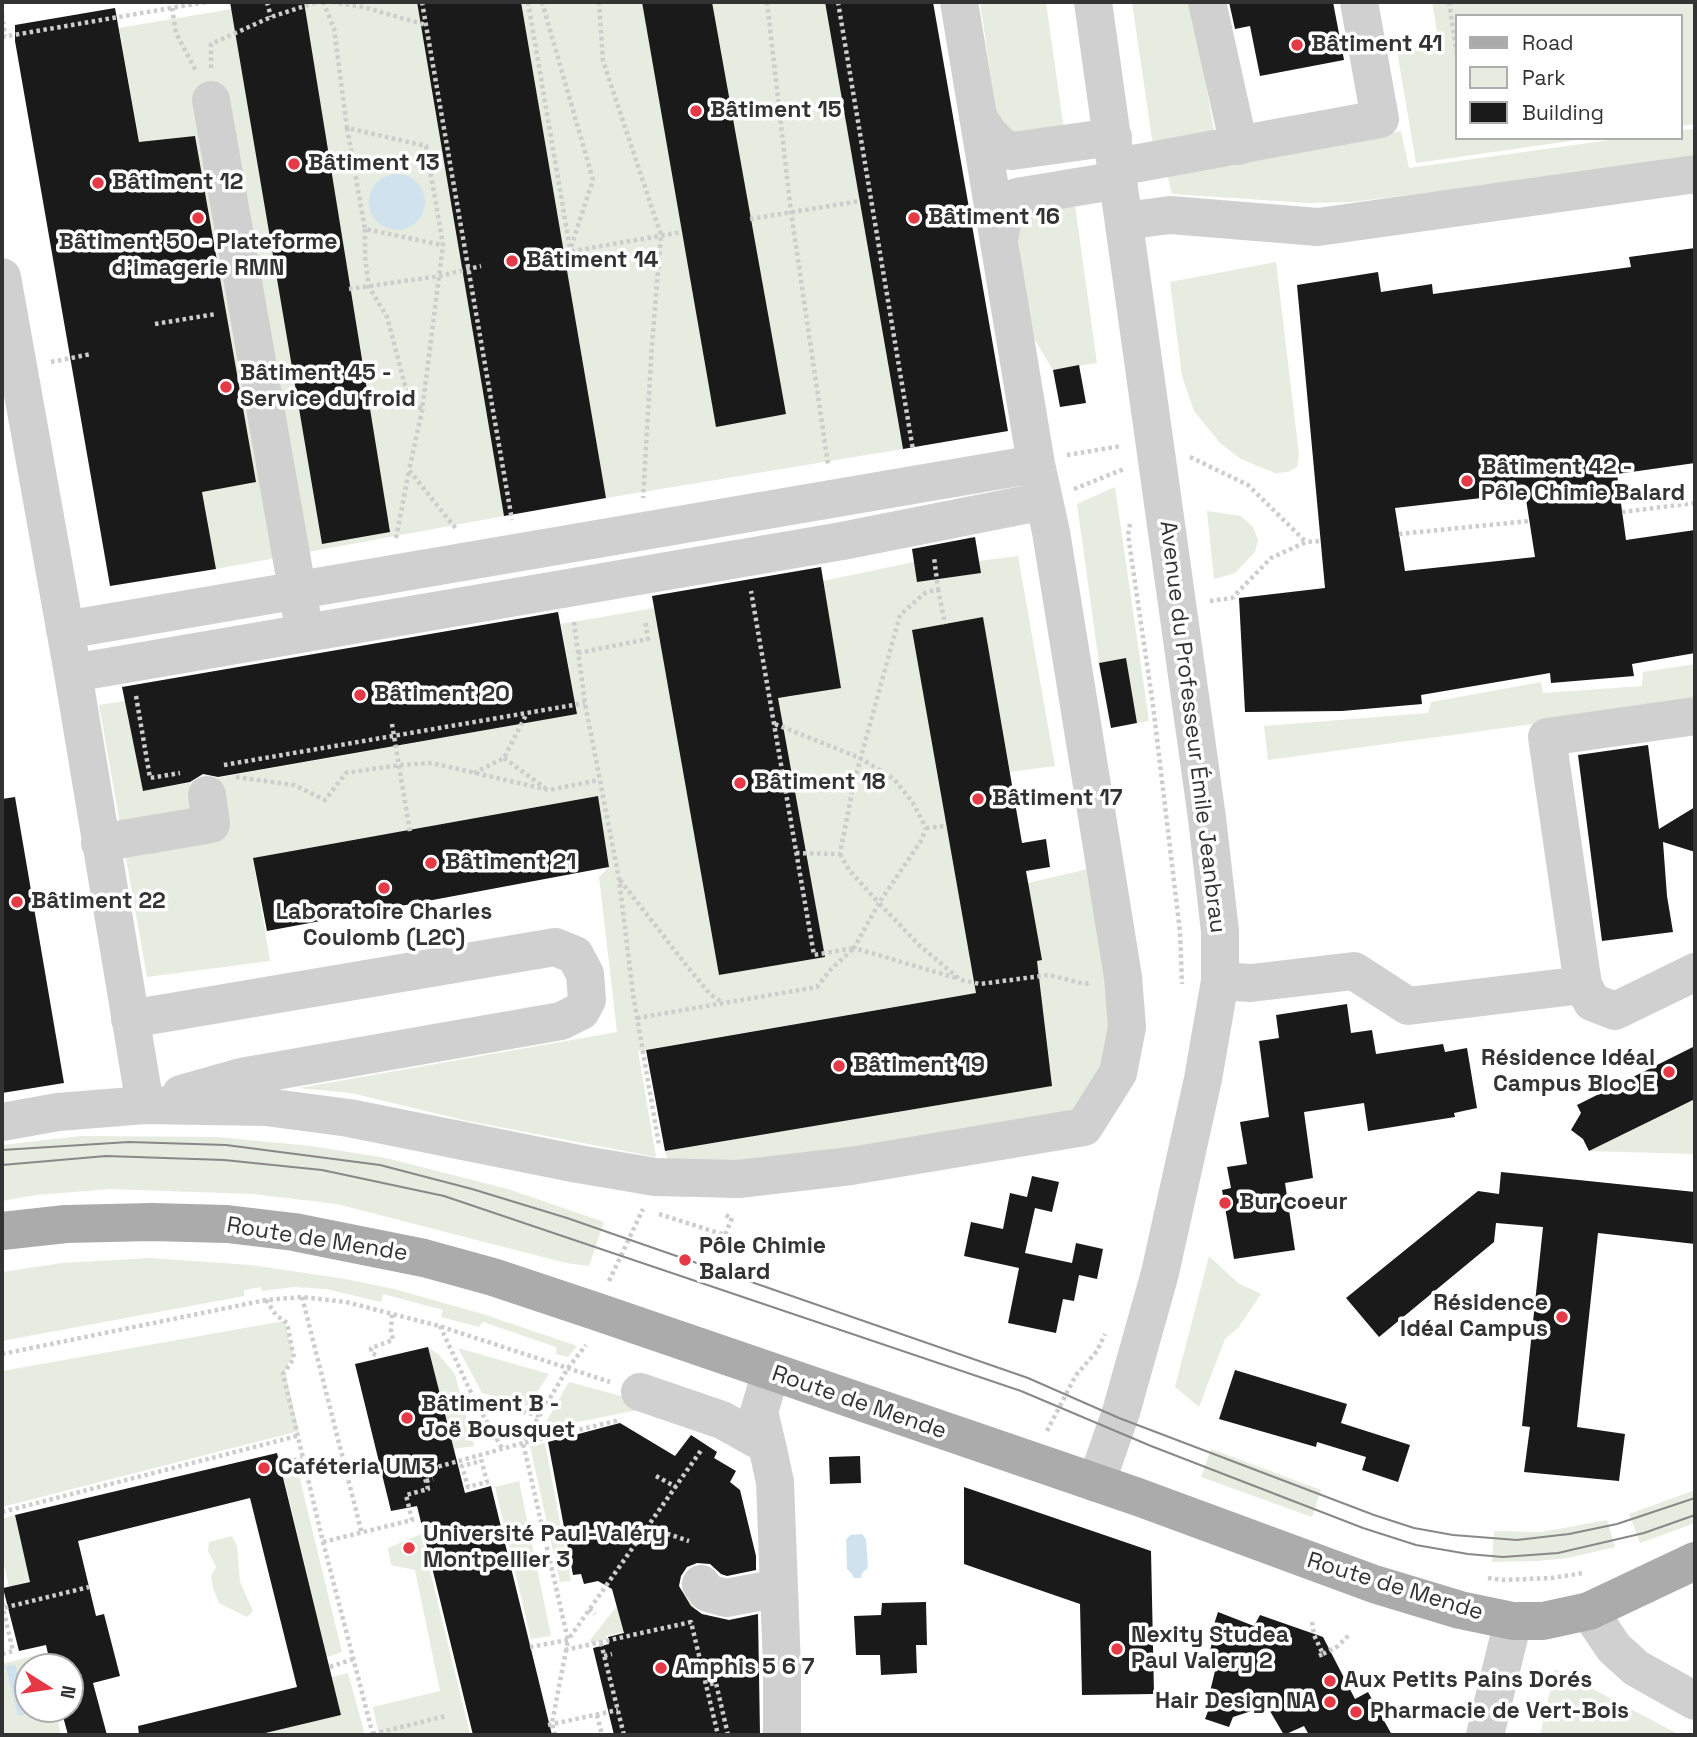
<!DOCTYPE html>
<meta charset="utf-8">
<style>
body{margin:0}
#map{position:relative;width:1697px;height:1737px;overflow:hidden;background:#fff;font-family:"Space Grotesk",sans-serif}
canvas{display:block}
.frame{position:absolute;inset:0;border:4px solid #333;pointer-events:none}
.legend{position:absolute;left:1455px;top:14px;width:228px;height:126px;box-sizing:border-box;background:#fff;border:2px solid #adadad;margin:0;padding:9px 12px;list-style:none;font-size:21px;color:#333}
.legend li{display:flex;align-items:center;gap:14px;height:35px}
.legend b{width:35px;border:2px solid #adadad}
.north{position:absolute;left:14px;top:1653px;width:70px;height:70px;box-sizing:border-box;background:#fff;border:2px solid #adadad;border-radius:50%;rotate:102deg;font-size:19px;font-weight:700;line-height:28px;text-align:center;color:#333}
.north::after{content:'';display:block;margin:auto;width:24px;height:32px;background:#e63946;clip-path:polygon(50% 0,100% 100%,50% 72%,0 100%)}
</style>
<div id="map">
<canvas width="1697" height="1737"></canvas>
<div class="frame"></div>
<ul class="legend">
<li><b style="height:9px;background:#ababab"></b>Road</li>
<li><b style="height:19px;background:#e6ecdf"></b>Park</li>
<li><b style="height:19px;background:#1a1a1a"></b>Building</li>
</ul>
<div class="north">N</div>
</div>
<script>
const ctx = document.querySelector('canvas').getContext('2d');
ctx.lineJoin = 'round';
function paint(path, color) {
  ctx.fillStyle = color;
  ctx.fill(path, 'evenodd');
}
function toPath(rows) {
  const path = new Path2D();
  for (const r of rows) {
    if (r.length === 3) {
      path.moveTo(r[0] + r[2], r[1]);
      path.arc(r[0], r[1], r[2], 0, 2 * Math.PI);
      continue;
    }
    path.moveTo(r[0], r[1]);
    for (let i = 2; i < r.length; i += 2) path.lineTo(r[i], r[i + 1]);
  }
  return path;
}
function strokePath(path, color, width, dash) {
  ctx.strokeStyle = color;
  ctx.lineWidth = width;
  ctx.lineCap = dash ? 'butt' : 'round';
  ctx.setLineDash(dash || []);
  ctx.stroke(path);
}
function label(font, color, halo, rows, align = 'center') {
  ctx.font = font + ' "Space Grotesk",sans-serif';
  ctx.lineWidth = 7;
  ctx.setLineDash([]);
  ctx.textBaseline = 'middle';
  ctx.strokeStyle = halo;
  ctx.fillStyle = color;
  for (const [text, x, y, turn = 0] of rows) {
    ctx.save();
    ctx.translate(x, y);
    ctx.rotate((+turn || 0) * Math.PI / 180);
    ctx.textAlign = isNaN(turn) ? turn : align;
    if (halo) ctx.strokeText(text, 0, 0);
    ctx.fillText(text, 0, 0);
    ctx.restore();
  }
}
const green = toPath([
 [273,2,417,2,504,516,216,569,119,28],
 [521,2,825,2,903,449,606,498],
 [980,2,1046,2,1064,130,1017,138,998,125],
 [1132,2,1191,2,1215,136,1153,146],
 [1432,2,1695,2,1695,124,1681,126,1681,16,1457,16,1457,138,1591,138,1416,163,1397,51,1439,43],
 [1695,129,1695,159,1352,202,1308,203,1172,194,1167,173,1401,131,1409,168,1624,138,1681,138,1681,130],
 [1074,198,1097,363,1053,370,1033,337,1015,219,1018,213],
 [1276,262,1299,455,1297,467,1288,472,1275,473,1241,459,1220,443,1194,411,1182,376,1170,282],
 [1115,487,1149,721,1137,723,1126,658,1099,663,1077,504],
 [1207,511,1241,516,1253,527,1258,540,1255,552,1235,573,1214,579],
 [1018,556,1055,766,1010,772,983,617,912,630,1041,960,1028,883,1096,867,1114,1023,1108,1067,1079,1112,763,1167,670,1167,665,1151,1051,1086,976,993,638,1051,656,1157,463,1120,351,1093,299,1088,617,1032,599,877,609,867,597,796,253,858,270,961,147,977,99,705,125,701,143,791,577,714,561,624,654,608,719,975,825,957,757,589,787,697,841,687,823,581,914,562,918,582,980,573,979,561],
 [1695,664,1695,702,1268,760,1264,726,1428,713,1431,702,1541,682,1543,693,1642,686,1643,672],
 [1695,1099,1695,1154,1589,1151],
 [81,1136,218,1137,311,1146,386,1158,508,1189,604,1222,589,1266,566,1263,337,1204,253,1194,110,1189,36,1195,2,1201,2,1145],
 [1209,1256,1238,1283,1261,1294,1238,1328,1225,1339,1199,1407,1175,1387],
 [150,1258,251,1265,345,1279,394,1289,486,1315,577,1346,568,1357,556,1354,556,1347,483,1322,479,1327,441,1317,443,1310,383,1294,381,1302,326,1289,294,1287,262,1291,261,1287,244,1290,244,1296,2,1341,2,1272,62,1263],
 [284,1321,293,1352,285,1372,299,1431,2,1507,2,1371],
 [428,1347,439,1355,455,1374,474,1446,454,1449],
 [458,1348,549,1374,528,1406,482,1393],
 [569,1382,632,1399,638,1410,542,1429],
 [545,1443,571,1581,560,1582,530,1446],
 [1211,1449,1321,1490,1312,1517,1201,1477],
 [297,1467,342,1652,327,1657,282,1470],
 [519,1481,551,1636,531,1639,495,1487],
 [1695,1490,1695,1523,1640,1543,1629,1514],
 [15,1515,30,1581,9,1587,2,1555,2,1519],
 [1607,1520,1615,1547,1568,1558,1537,1561,1492,1562,1494,1531,1542,1532],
 [421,1534,470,1734,466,1735,379,1735,373,1707,440,1691,415,1570,391,1565,388,1548],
 [232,1536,237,1546,240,1582,253,1611,247,1617,219,1603,213,1588,211,1576,216,1567,208,1551,209,1542],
 [686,1590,694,1603,694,1615,606,1636,607,1640,591,1643,590,1640,617,1606],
 [41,1654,44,1667,28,1667,28,1709,55,1709,61,1735,2,1735,2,1664],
 [1555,1669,1680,1735,1540,1735],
 [348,1673,365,1735,257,1735,341,1715,332,1677]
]);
const water = toPath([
 [397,202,28],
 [862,1534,866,1539,868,1568,862,1573,861,1578,854,1578,852,1574,847,1569,846,1540,850,1535],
 [15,1664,27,1714,18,1716,6,1667]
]);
const building = toPath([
 [230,2,304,2,390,532,322,544],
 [417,2,521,2,606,498,504,516],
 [642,2,712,2,786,414,716,427],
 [825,2,933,2,1008,431,903,449],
 [1229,2,1333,2,1344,60,1260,76,1250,26,1235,29],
 [115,8,139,142,195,136,256,482,202,492,216,569,110,586,15,41,15,25],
 [1695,248,1695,463,1617,474,1626,540,1695,530,1695,653,1632,664,1634,676,1551,683,1550,673,1421,695,1422,704,1342,711,1245,712,1239,598,1325,588,1297,285,1378,272,1381,292,1432,284,1433,294,1631,267,1629,257],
 [1525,493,1535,557,1405,571,1395,508],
 [1079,365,1086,403,1060,407,1053,370],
 [975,537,981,573,917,582,912,549],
 [821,567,841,688,778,698,825,957,719,975,652,596],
 [558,612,577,714,218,777,203,774,190,782,143,791,122,687],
 [983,617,1022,843,1046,839,1050,867,1026,871,1042,960,1037,961,1052,1086,665,1151,646,1050,976,993,912,630],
 [1126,658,1137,723,1111,728,1099,663],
 [1648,745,1659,829,1695,807,1695,852,1663,842,1667,896,1673,932,1602,941,1578,755],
 [598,796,609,867,267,931,253,858],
 [15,797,64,1083,2,1093,2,799],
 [1347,1004,1351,1033,1372,1030,1376,1054,1443,1044,1445,1052,1467,1048,1477,1108,1454,1113,1455,1117,1368,1131,1364,1103,1304,1112,1313,1178,1285,1183,1295,1250,1234,1259,1222,1190,1231,1188,1227,1167,1247,1164,1240,1122,1269,1117,1259,1041,1279,1038,1276,1015],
 [1695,1046,1695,1099,1589,1151,1583,1139,1571,1130,1581,1113,1577,1105],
 [1501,1172,1695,1192,1695,1244,1598,1233,1577,1427,1625,1434,1619,1481,1524,1472,1530,1427,1522,1426,1543,1227,1496,1223,1494,1242,1379,1337,1346,1298,1478,1191,1499,1194],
 [1032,1176,1059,1182,1052,1212,1035,1208,1025,1253,1072,1263,1076,1243,1103,1249,1097,1279,1079,1275,1074,1301,1063,1299,1056,1333,1008,1323,1019,1268,964,1256,971,1222,1003,1229,1010,1193,1027,1197],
 [428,1347,465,1493,491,1486,552,1735,473,1735,417,1506,391,1511,355,1364],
 [1235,1370,1347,1404,1341,1423,1410,1445,1398,1482,1362,1470,1366,1457,1317,1442,1316,1447,1219,1419],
 [620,1423,675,1456,691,1435,717,1452,714,1458,736,1471,730,1482,740,1490,756,1556,756,1570,727,1576,721,1574,710,1564,697,1563,687,1567,681,1576,679,1586,691,1606,702,1614,729,1620,758,1614,760,1735,614,1735,593,1648,609,1644,608,1637,624,1633,612,1589,598,1581,584,1584,581,1574,573,1575,548,1442],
 [277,1453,341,1715,257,1735,139,1735,138,1726,297,1687,250,1498,78,1541,96,1616,104,1614,120,1676,93,1683,107,1735,68,1735,61,1709,70,1709,70,1667,51,1667,46,1645,19,1651,3,1588,30,1582,15,1515],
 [860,1456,861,1483,830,1484,829,1457],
 [964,1487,1151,1551,1154,1694,1082,1695,1080,1604,964,1564],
 [926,1602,927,1645,916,1645,917,1673,881,1675,880,1655,856,1655,854,1616,881,1615,882,1603],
 [1218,1612,1254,1626,1260,1615,1323,1637,1355,1699,1368,1692,1392,1735,1309,1735,1304,1726,1284,1735,1267,1706,1233,1717,1229,1727,1205,1719,1210,1706,1207,1704,1215,1671,1205,1668,1212,1643,1209,1640]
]);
const path = toPath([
 [267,2,271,17],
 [323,2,334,28,347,128,426,146,443,245,422,411,409,470,457,530],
 [332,2,363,7,426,25],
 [422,2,512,520],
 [528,2,570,249],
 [542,2,593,180,570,250],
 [599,2,603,61,661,235,652,344,643,498],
 [767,2,791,212,828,464],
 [838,2,913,450],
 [1449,2,1457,54],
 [172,8,176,33,196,71],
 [2,14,5,36],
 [2,37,206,2],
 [211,68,211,44,271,17,317,2],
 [347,128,365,229,442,245],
 [750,219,860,201],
 [365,229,365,257,369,287,387,317,405,385,422,411],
 [544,256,682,232],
 [349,289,440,276,481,266],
 [155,324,216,314],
 [51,362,91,354],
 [1067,455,1121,446],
 [1190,457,1248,485,1306,542],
 [1074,489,1124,469],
 [1622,512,1695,503],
 [1130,524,1128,535,1153,705,1180,932,1182,984],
 [1399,534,1529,521],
 [396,538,409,471],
 [938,589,945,624],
 [1210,601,1232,598,1271,558,1306,542,1321,541],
 [574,622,585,703,619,879,633,994,659,1145],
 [578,653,648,639,645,620],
 [136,696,150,778,180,773],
 [392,724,410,832],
 [775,724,860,758,894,779,913,803,926,828,921,841,879,903,919,945,961,980,980,984,1049,975,1085,984,1090,983],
 [504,758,545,788],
 [224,765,585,703],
 [474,773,504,758,527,713],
 [236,777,294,785,325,800,346,773,400,765,432,763,549,790,599,780],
 [926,828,946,826],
 [796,853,840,854,854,782,900,615,925,593,938,589,934,557],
 [840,854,849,870,879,903,854,948,956,978],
 [620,880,690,970,710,994,723,1003],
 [637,1018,817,987,831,969,854,948,814,955,751,591],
 [659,1214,725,1235,732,1218,725,1215],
 [609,1281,643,1209],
 [302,1297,362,1534],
 [266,1300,276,1315,287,1323,294,1358,283,1374,323,1542,373,1735],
 [440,1326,474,1399,502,1448],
 [2,1354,266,1300,302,1297,346,1302,439,1326,610,1382],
 [376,1355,371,1353,371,1348,393,1340,391,1330,392,1313],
 [475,1399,539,1416],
 [1047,1431,1076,1375,1097,1351,1105,1334],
 [477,1462,462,1466,468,1487,487,1482,480,1455],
 [280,1464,302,1458],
 [656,1476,676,1487],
 [426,1481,433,1479],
 [2,1512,297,1436],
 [647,1527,689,1541],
 [323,1542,412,1520,406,1495,428,1489,423,1471,523,1443,568,1368,586,1345],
 [1488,1578,1501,1580,1551,1578,1584,1573],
 [2,1603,3,1608,89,1587],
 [589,1609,595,1614],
 [1312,1622,1314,1635,1323,1654,1316,1657],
 [601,1643,624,1735],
 [530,1647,568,1640,702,1449],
 [565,1650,691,1622,718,1735],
 [2,1654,13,1651,3,1608],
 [1323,1654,1338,1646,1350,1634],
 [604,1656,612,1654],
 [330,1667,353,1659],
 [710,1684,716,1683,728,1735],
 [597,1715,602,1735],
 [548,1725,618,1710],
 [373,1734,446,1716],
 [555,1735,552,1723,568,1640,523,1443,620,1420]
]);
const minor = toPath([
 [1093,2,1207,818,1220,931,1220,981,1203,1079,1160,1273,1121,1412,1096,1483],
 [1207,2,1239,146],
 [211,100,302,617],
 [978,117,989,134,1002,147,1012,151,1113,137],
 [1117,167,1380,119,1359,2],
 [1124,221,1170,215,1318,227,1695,174],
 [999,240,1002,222,1007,207,1017,197,1119,180],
 [2,277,73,673,145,1105],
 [65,630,1036,464],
 [73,673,842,541,1044,501],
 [1695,716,1547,737,1583,985,1592,1002,1615,1011,1695,972],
 [100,843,211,824,207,795],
 [1220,981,1251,983,1354,971,1408,1006,1583,985],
 [130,1019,555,947,575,955,585,974,587,1000,581,1011,561,1021,241,1077,181,1094],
 [2,1122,58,1112,145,1105,266,1107,349,1118,578,1164,655,1177,738,1179,851,1166,1084,1127,1118,1073,1127,1027,1123,977,1051,532,1036,464,959,2],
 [640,1392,722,1420,767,1445,775,1482,782,1667,782,1735],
 [767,1445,759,1412,771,1372],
 [701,1584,708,1593,726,1598,779,1588],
 [1589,1611,1614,1648,1636,1668,1695,1701],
 [1485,1735,1513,1621]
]);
const major = toPath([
 [2,1231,66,1224,152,1222,227,1224,294,1232,424,1258,493,1277,595,1311,1138,1497,1374,1584,1460,1610,1513,1621,1543,1621,1589,1611,1695,1561]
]);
const tram = toPath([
 [2,1150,129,1142,226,1145,380,1165,472,1189,567,1218,1028,1378,1119,1418,1374,1515,1414,1528,1453,1535,1517,1540,1569,1534,1617,1524,1695,1498],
 [2,1165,106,1156,224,1160,322,1170,444,1196,1021,1391,1151,1446,1363,1528,1416,1545,1468,1554,1503,1557,1558,1553,1644,1533,1695,1515]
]);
const markers = [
 [1297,45,7,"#e63946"],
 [696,111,7,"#e63946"],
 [294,164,7,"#e63946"],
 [98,183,7,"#e63946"],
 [198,218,7,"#e63946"],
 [914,218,7,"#e63946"],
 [512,261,7,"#e63946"],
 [226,387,7,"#e63946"],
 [1467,481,7,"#e63946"],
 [360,695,7,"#e63946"],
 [740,783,7,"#e63946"],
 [978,799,7,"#e63946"],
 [431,863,7,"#e63946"],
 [384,888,7,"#e63946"],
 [17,902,7,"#e63946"],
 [839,1066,7,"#e63946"],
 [1669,1072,7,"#e63946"],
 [1225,1203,7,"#e63946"],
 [685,1260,7,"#e63946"],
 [1562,1317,7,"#e63946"],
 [407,1418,7,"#e63946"],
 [264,1468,7,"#e63946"],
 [409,1548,7,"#e63946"],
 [1117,1649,7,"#e63946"],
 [661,1668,7,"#e63946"],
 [1330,1681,7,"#e63946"],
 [1330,1702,7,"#e63946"],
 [1356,1712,7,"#e63946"]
];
const poiNames = [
 ["Bâtiment 41",1311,45],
 ["Bâtiment 15",710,111],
 ["Bâtiment 13",308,164],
 ["Bâtiment 12",112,183],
 ["Bâtiment 16",928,218],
 ["Bâtiment 50 - Plateforme",198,243,"center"],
 ["d'imagerie RMN",198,269,"center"],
 ["Bâtiment 14",526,261],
 ["Bâtiment 45 -",240,374],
 ["Service du froid",240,400],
 ["Bâtiment 42 -",1481,468],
 ["Pôle Chimie Balard",1481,494],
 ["Bâtiment 20",374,695],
 ["Bâtiment 18",754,783],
 ["Bâtiment 17",992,799],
 ["Bâtiment 21",445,863],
 ["Bâtiment 22",31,902],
 ["Laboratoire Charles",384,913,"center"],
 ["Coulomb (L2C)",384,939,"center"],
 ["Résidence Idéal",1655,1059,"right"],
 ["Campus Bloc E",1655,1085,"right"],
 ["Bâtiment 19",853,1066],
 ["Bur coeur",1239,1203],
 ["Pôle Chimie",699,1247],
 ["Balard",699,1273],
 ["Résidence",1548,1304,"right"],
 ["Idéal Campus",1548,1330,"right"],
 ["Bâtiment B -",421,1405],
 ["Joë Bousquet",421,1431],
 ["Caféteria UM3",278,1468],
 ["Université Paul-Valéry",423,1535],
 ["Montpellier 3",423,1561],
 ["Nexity Studea",1131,1636],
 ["Paul Valery 2",1131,1662],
 ["Amphis 5 6 7",675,1668],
 ["Aux Petits Pains Dorés",1344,1681],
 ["Hair Design NA",1316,1702,"right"],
 ["Pharmacie de Vert-Bois",1370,1712]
];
const streetNames = [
 ["Avenue du Professeur Émile Jeanbrau",1192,727,83],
 ["Route de Mende",317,1240,9],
 ["Route de Mende",859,1403,19],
 ["Route de Mende",1395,1587,17]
];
paint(green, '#e6ecdf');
paint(water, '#cfe2ee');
paint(building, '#1a1a1a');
strokePath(path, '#cdcdcd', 4.5, [3.5, 3.5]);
strokePath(minor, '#d0d0d0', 38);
strokePath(major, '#ababab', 38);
strokePath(tram, '#888', 2);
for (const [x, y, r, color] of markers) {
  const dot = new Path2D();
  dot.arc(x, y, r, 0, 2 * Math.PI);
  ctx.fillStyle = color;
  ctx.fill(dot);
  strokePath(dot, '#fff', 2.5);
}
label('bold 23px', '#333', '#fff', poiNames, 'left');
label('23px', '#333', '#fff', streetNames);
</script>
